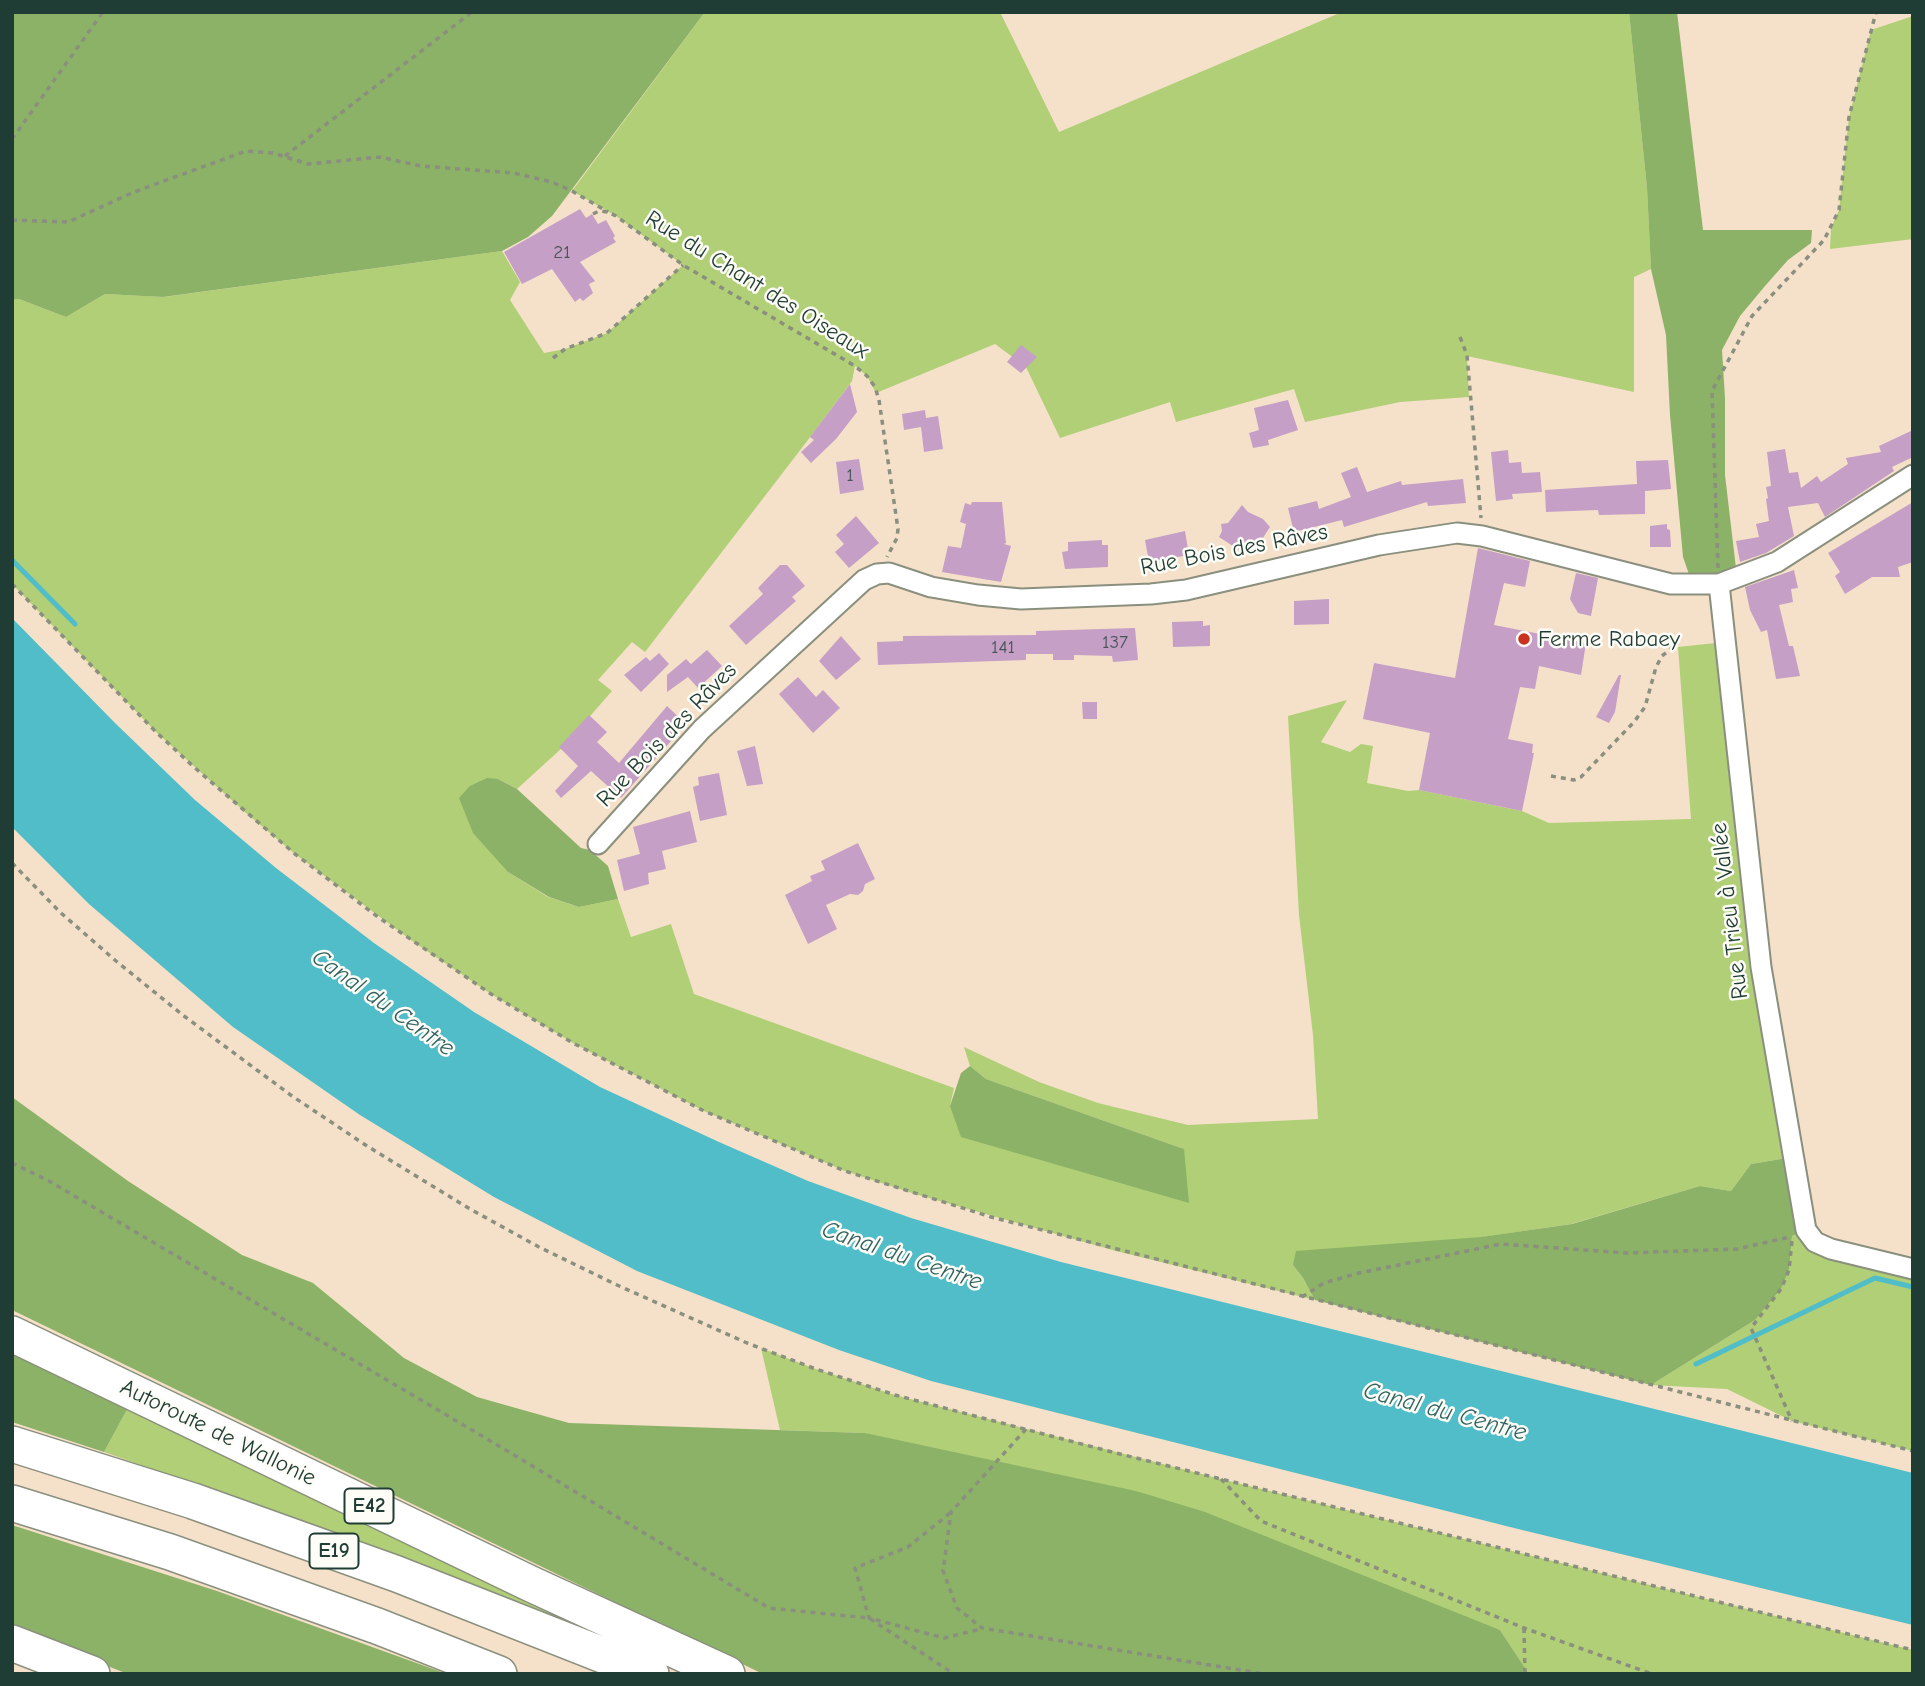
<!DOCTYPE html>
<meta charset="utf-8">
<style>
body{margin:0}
#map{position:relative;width:1925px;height:1686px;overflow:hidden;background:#f5e1c9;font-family:"Comic Neue",sans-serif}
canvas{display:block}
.frame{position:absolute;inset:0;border:14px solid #1f3d34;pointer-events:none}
</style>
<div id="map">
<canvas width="1925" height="1686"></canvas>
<div class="frame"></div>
</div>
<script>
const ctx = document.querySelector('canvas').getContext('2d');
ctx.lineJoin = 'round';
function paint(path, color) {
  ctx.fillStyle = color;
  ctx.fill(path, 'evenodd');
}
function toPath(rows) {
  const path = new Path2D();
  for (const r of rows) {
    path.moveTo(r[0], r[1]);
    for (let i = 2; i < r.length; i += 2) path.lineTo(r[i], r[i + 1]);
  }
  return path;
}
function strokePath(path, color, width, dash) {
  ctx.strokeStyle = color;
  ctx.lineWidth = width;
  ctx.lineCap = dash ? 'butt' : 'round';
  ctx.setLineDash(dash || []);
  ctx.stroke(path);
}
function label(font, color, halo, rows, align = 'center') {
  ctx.font = font + ' "Comic Neue",sans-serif';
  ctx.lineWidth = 5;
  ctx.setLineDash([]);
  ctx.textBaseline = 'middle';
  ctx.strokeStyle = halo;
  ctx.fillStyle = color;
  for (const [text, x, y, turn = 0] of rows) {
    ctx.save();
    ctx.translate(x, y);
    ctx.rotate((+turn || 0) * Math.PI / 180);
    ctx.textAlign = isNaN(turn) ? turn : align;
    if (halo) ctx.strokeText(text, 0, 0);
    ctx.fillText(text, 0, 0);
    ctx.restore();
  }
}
const green = toPath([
 [705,12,1000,12,1059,132,1342,12,1629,12,1647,188,1651,269,1634,277,1634,392,1467,356,1469,397,1400,402,1305,422,1294,389,1176,422,1170,402,1060,438,1026,367,995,344,876,393,867,376,855,366,852,381,811,436,645,652,632,642,598,680,612,691,591,715,562,748,517,789,498,779,508,872,548,897,579,907,618,899,631,937,671,924,694,994,954,1088,950,1106,1184,1149,986,1079,970,1066,964,1047,1039,1082,1098,1103,1188,1125,1318,1119,1313,1035,1299,915,1288,716,1347,700,1321,742,1350,752,1361,744,1373,746,1367,783,1408,791,1419,790,1522,811,1549,823,1691,819,1678,647,1725,642,1793,1157,1751,1164,1731,1191,1700,1186,1571,1224,1293,1265,1303,1278,1315,1300,1116,1251,915,1194,845,1171,704,1111,573,1043,491,994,415,943,295,854,246,813,156,732,12,584,12,300,19,299,66,317,105,294,164,297,502,251,520,282,510,300,544,353,565,349,607,333,683,265,616,216,572,191],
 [1913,16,1913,239,1830,249,1831,228,1839,210,1849,117,1871,30],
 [1806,1230,1913,1269,1913,1451,1792,1421,1727,1389,1651,1385,1755,1320,1781,1289,1789,1270,1792,1236],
 [761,1348,813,1368,895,1395,1221,1479,1913,1650,1913,1674,1529,1674,1500,1630,865,1433,780,1430],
 [130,1404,592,1631,408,1559,104,1452]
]);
const forest = toPath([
 [12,12,705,12,552,216,528,237,502,251,163,297,105,294,66,317,19,299,12,300],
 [1629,12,1677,12,1703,230,1812,230,1811,243,1788,260,1765,286,1740,316,1722,350,1725,398,1725,475,1737,577,1692,583,1683,557,1670,415,1666,335,1651,269,1647,188],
 [487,778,498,779,517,789,581,848,590,850,608,866,618,899,579,907,549,897,508,872,473,833,459,798,470,786],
 [970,1066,986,1079,1184,1149,1189,1203,961,1137,950,1106,961,1073],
 [12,1097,128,1181,242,1255,313,1283,404,1358,477,1397,569,1423,865,1433,1136,1491,1205,1512,1500,1630,1529,1674,763,1674,12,1310],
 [1793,1157,1806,1230,1792,1236,1789,1270,1781,1289,1755,1320,1651,1385,1315,1300,1303,1278,1293,1265,1296,1251,1481,1237,1572,1224,1700,1186,1731,1191,1751,1164],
 [12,1346,130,1404,104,1452,12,1422],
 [12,1525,217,1591,447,1674,128,1674,12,1629]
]);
const water = toPath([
 [12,618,115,723,195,800,276,868,374,943,474,1012,600,1087,719,1142,808,1181,911,1218,1061,1262,1913,1473,1913,1625,1514,1528,931,1381,839,1350,637,1271,494,1197,360,1115,233,1027,89,904,12,827]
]);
const stream = toPath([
 [12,560,75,624],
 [1696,1364,1875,1278,1913,1287]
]);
const building = toPath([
 [580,209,586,218,592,214,598,224,606,220,615,236,613,238,616,242,580,262,595,281,589,284,593,293,583,301,580,298,575,302,552,269,522,284,504,252],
 [1021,345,1037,357,1021,373,1007,362],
 [850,384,857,412,836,439,811,463,801,452,814,440,810,437],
 [1288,400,1298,430,1268,440,1269,445,1253,448,1249,433,1259,430,1254,408],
 [925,410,926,418,938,416,943,449,924,452,921,427,904,430,902,414],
 [1913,430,1913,457,1892,467,1894,471,1825,517,1818,503,1788,507,1794,536,1766,553,1740,562,1736,541,1759,537,1756,524,1769,521,1766,499,1768,498,1766,487,1771,486,1767,452,1785,449,1789,473,1798,472,1801,488,1817,476,1821,482,1848,464,1846,458,1881,452,1879,446],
 [1508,450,1509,463,1521,462,1522,473,1540,472,1542,492,1512,494,1513,499,1496,501,1491,452],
 [859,459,864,490,840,494,836,462],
 [1668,460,1671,489,1645,491,1645,514,1599,515,1598,510,1546,512,1545,490,1637,484,1636,461],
 [1357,467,1367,492,1401,481,1402,485,1463,479,1466,503,1428,506,1427,502,1344,527,1342,520,1294,532,1288,508,1317,501,1319,509,1351,497,1341,473],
 [972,502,1002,502,1006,543,1004,544,1011,546,1001,582,942,572,948,546,961,548,966,524,960,522,965,503,971,505],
 [1913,502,1913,562,1898,567,1900,577,1872,577,1845,594,1835,576,1840,572,1828,553],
 [1242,505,1248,512,1263,519,1270,527,1257,547,1248,539,1239,550,1219,537,1222,531,1221,524,1228,523],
 [856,516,879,543,849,568,835,552,844,544,836,535],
 [1667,524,1667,529,1670,530,1671,547,1650,547,1650,526],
 [1185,531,1189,555,1149,562,1145,540],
 [1102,540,1102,545,1108,545,1108,567,1065,569,1062,552,1068,551,1068,542],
 [1478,548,1530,561,1525,587,1504,583,1494,625,1586,643,1581,675,1539,666,1535,689,1520,687,1508,739,1533,744,1532,753,1534,753,1522,811,1419,790,1430,733,1363,719,1374,663,1455,678],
 [780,565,787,565,805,586,792,597,796,601,746,645,729,626,763,594,758,588],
 [1794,570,1798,588,1791,589,1793,602,1779,605,1789,646,1793,646,1800,676,1776,679,1767,630,1761,632,1750,610,1745,587],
 [1576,573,1598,578,1591,616,1578,613,1570,599],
 [1329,599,1329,624,1294,625,1294,601],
 [1203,621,1203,626,1210,625,1210,646,1173,647,1172,622],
 [1135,628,1138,660,1113,662,1112,656,1074,655,1074,660,1053,660,1053,654,1026,654,1026,660,878,665,877,642,903,641,903,636,1036,635,1036,631],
 [841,636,861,659,836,680,819,661],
 [707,650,722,666,698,688,688,677,667,692,667,675,686,659,691,664],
 [659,653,669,664,641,692,624,675,646,657,650,661],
 [1619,675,1621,675,1615,712,1609,723,1596,717],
 [798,677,816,697,823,690,840,708,813,733,779,694],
 [1082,702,1097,702,1097,719,1083,719],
 [667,706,686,724,621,798,591,771,561,798,555,791,578,766,559,747,589,715,607,732,597,742,619,763],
 [755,746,763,784,747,786,737,751],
 [719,773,727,815,700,821,693,787,699,785,698,777],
 [690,811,697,842,662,851,666,869,648,873,649,884,624,891,617,860,640,854,633,827],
 [858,843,875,879,865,884,863,891,858,895,850,894,826,905,837,929,808,944,785,895,812,881,810,876,825,870,821,861]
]);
const path = toPath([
 [12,139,103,12],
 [285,156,472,12],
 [593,214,599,211,608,212,616,216,683,265,855,366,867,376,875,387,879,400,898,529,897,538,887,557],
 [12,220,68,222,134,192,246,151,273,153,308,164,380,157,421,166,514,173,552,182,572,191,608,212],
 [1460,337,1467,355,1481,518],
 [553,358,565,349,607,333,683,265],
 [1718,568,1712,391,1752,316,1824,240,1839,210,1849,117,1876,12],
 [12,584,156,732,195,768,295,854,378,917,491,994,573,1043,704,1111,845,1171,991,1217,1913,1451],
 [1551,776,1574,780,1581,777,1634,722,1645,707,1656,667,1662,656,1678,643],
 [12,863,61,913,116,961,184,1016,292,1096,367,1146,470,1209,539,1247,617,1285,747,1343,813,1368,895,1395,1116,1453,1913,1650],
 [12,1163,49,1181,499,1446,769,1608,869,1618,954,1674],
 [1792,1241,1789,1270,1781,1289,1751,1328,1792,1421],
 [1302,1297,1324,1283,1359,1273,1501,1244,1627,1253,1737,1249,1790,1237],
 [1026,1429,951,1512,943,1571,957,1608,982,1628,1265,1674],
 [1221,1479,1261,1521,1524,1628,1652,1674],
 [950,1513,908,1547,855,1568,869,1618,944,1638,981,1629],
 [1524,1628,1525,1674]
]);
const street = toPath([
 [1719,584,1761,967,1806,1230,1815,1242,1831,1249,1913,1269],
 [598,844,702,729,864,580,877,574,889,573,931,587,978,595,1021,599,1151,594,1186,590,1379,545,1457,533,1482,536,1671,584,1719,584,1777,562,1913,475]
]);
const highway = toPath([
 [12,1334,531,1584,727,1674],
 [12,1444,193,1501,397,1574,651,1674],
 [12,1503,170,1552,377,1626,499,1674],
 [12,1643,92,1674]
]);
const markers = [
 [1524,639,7,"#c8321e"]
];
const numberNames = [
 ["21",562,253],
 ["1",850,476],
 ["137",1115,643],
 ["141",1003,648]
];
const shields = [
 [369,1506,49],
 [334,1551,49]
];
const shieldNames = [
 ["E42",369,1506],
 ["E19",334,1551]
];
const streetNames = [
 ["Rue du Chant des Oiseaux",757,285,32],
 ["Rue Bois des Râves",1234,550,-11],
 ["Rue Bois des Râves",667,735,-46],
 ["Rue Trieu à Vallée",1730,911,-97],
 ["Autoroute de Wallonie",218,1433,26]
];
const poiNames = [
 ["Ferme Rabaey",1538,639]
];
const waterNames = [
 ["Canal du Centre",383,1003,35],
 ["Canal du Centre",902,1256,19],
 ["Canal du Centre",1445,1412,15]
];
paint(green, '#b0cf76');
paint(forest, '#8cb267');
paint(water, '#50bdc8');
strokePath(stream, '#50bdc8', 5);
paint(building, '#c59fc6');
strokePath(street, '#8a8f7e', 23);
strokePath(highway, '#8a8f7e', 38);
strokePath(path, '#8a8f7e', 3.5, [5, 5]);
strokePath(street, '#fff', 19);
strokePath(highway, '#fff', 35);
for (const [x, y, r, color] of markers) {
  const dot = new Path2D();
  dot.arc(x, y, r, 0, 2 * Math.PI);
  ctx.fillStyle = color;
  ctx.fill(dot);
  strokePath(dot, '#fdfcf7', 2.5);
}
label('19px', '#485658', null, numberNames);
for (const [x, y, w] of shields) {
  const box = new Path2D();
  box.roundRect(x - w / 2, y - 17.5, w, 35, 5);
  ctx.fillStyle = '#fdfcf7';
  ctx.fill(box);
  strokePath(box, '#1f3d34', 2);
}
label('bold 21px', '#1f3d34', null, shieldNames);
label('23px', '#1f3d34', '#fdfcf7', streetNames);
label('23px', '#1f3d34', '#fdfcf7', poiNames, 'left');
label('italic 24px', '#2e6360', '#fdfcf7', waterNames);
</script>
